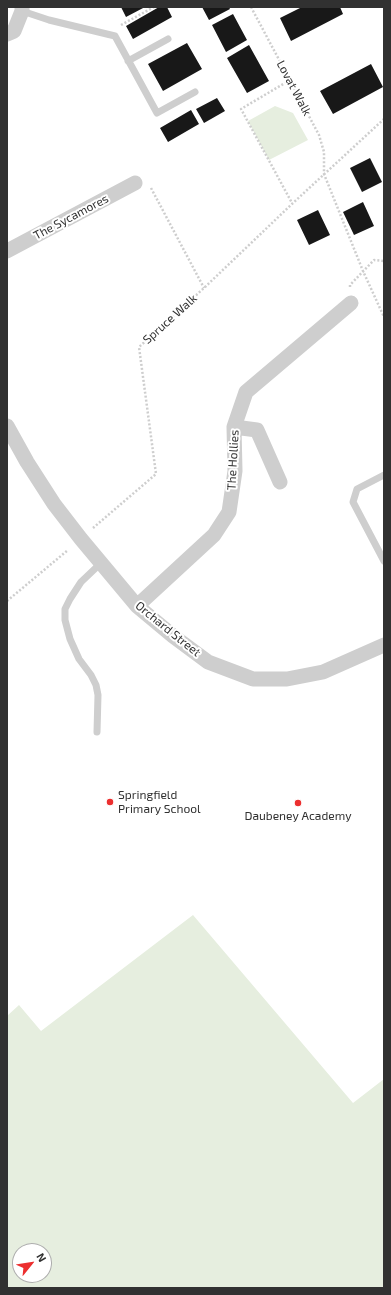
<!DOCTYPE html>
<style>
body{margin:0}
#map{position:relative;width:391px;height:1295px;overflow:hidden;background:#fff;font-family:"Exo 2",sans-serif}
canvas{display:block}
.frame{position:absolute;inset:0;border:8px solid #313131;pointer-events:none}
.north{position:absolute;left:12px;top:1243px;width:40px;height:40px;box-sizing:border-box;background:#fff;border:1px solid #adadad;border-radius:50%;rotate:60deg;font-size:11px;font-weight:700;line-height:16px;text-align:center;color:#313131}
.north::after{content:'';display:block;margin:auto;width:14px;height:18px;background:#ec2f2f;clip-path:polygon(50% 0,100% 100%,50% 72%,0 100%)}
</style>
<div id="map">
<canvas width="391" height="1295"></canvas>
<div class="frame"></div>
<div class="north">N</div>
</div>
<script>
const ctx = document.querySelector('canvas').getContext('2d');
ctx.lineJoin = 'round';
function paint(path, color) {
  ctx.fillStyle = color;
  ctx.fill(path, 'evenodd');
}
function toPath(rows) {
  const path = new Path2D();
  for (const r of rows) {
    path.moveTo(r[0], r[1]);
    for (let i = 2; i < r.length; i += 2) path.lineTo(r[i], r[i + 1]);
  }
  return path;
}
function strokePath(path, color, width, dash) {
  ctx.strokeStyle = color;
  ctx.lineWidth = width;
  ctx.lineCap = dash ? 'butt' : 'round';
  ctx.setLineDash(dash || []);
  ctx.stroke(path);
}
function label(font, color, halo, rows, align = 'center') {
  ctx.font = font + ' "Exo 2",sans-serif';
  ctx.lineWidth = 4;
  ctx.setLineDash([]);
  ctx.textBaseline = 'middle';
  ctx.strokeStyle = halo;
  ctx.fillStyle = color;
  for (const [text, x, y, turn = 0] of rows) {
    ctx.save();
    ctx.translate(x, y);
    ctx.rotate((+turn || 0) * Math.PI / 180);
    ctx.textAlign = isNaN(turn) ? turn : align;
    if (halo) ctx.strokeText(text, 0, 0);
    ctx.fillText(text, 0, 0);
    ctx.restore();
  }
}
const green = toPath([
 [275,106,293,113,308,140,269,160,248,121],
 [193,915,353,1103,384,1079,384,1288,7,1288,7,1016,19,1005,41,1031],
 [20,1251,44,1251,44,1275,20,1275]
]);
const building = toPath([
 [121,7,145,7,126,17],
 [159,7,167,7,172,17,133,39,126,26],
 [202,7,229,7,230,9,209,20],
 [302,7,340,7,343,14,291,41,280,18],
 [233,14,247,40,226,52,212,25],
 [187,43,202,69,163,91,148,64],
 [249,45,269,81,247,93,227,58],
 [371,64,383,87,333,114,320,91],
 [217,98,225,111,204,123,196,109],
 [191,110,199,124,168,142,160,128],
 [370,158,382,182,362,192,350,168],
 [363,202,374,226,354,235,343,212],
 [318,210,330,235,309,245,297,220]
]);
const path = toPath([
 [251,7,319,135,324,152,324,174,363,271,384,317],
 [121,25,154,7],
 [290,80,241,109,292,203],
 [151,188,204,288],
 [350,287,350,285,374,260,384,261],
 [93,528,156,474,139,347,204,288,293,203,384,119],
 [7,601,68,550]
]);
const service = toPath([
 [22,11,49,20,115,36,157,113,195,92],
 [128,61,168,39],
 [384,475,357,489,353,502,384,561],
 [97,732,98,695,96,685,91,675,79,659,70,639,65,620,65,609,70,599,81,582,101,563]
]);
const minor = toPath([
 [7,34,14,31,22,11,22,7],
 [7,251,135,183],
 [7,426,27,462,54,504,81,539,137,606,173,636,208,662,253,679,287,679,323,672,384,645],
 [234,427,257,430,280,482],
 [137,606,214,535,229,512,235,471,234,427,246,392,351,303]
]);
const markers = [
 [110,802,4,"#ec2f2f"],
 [298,803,4,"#ec2f2f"]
];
const streetNames = [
 ["Lovat Walk",294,88,62],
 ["The Sycamores",71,217,-28],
 ["Spruce Walk",170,319,-42],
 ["The Hollies",233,460,-87],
 ["Orchard Street",168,629,39]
];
const poiNames = [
 ["Springfield",118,795],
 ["Primary School",118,809],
 ["Daubeney Academy",298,816,"center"]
];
paint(green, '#e6eedf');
paint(building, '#181818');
strokePath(path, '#cecece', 2.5, [2, 2]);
strokePath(service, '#cecece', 7);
strokePath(minor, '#cecece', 15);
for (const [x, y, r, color] of markers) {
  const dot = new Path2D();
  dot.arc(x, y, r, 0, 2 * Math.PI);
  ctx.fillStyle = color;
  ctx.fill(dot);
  strokePath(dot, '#fff', 1.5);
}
label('12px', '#313131', '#fff', streetNames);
label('12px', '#313131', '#fff', poiNames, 'left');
</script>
